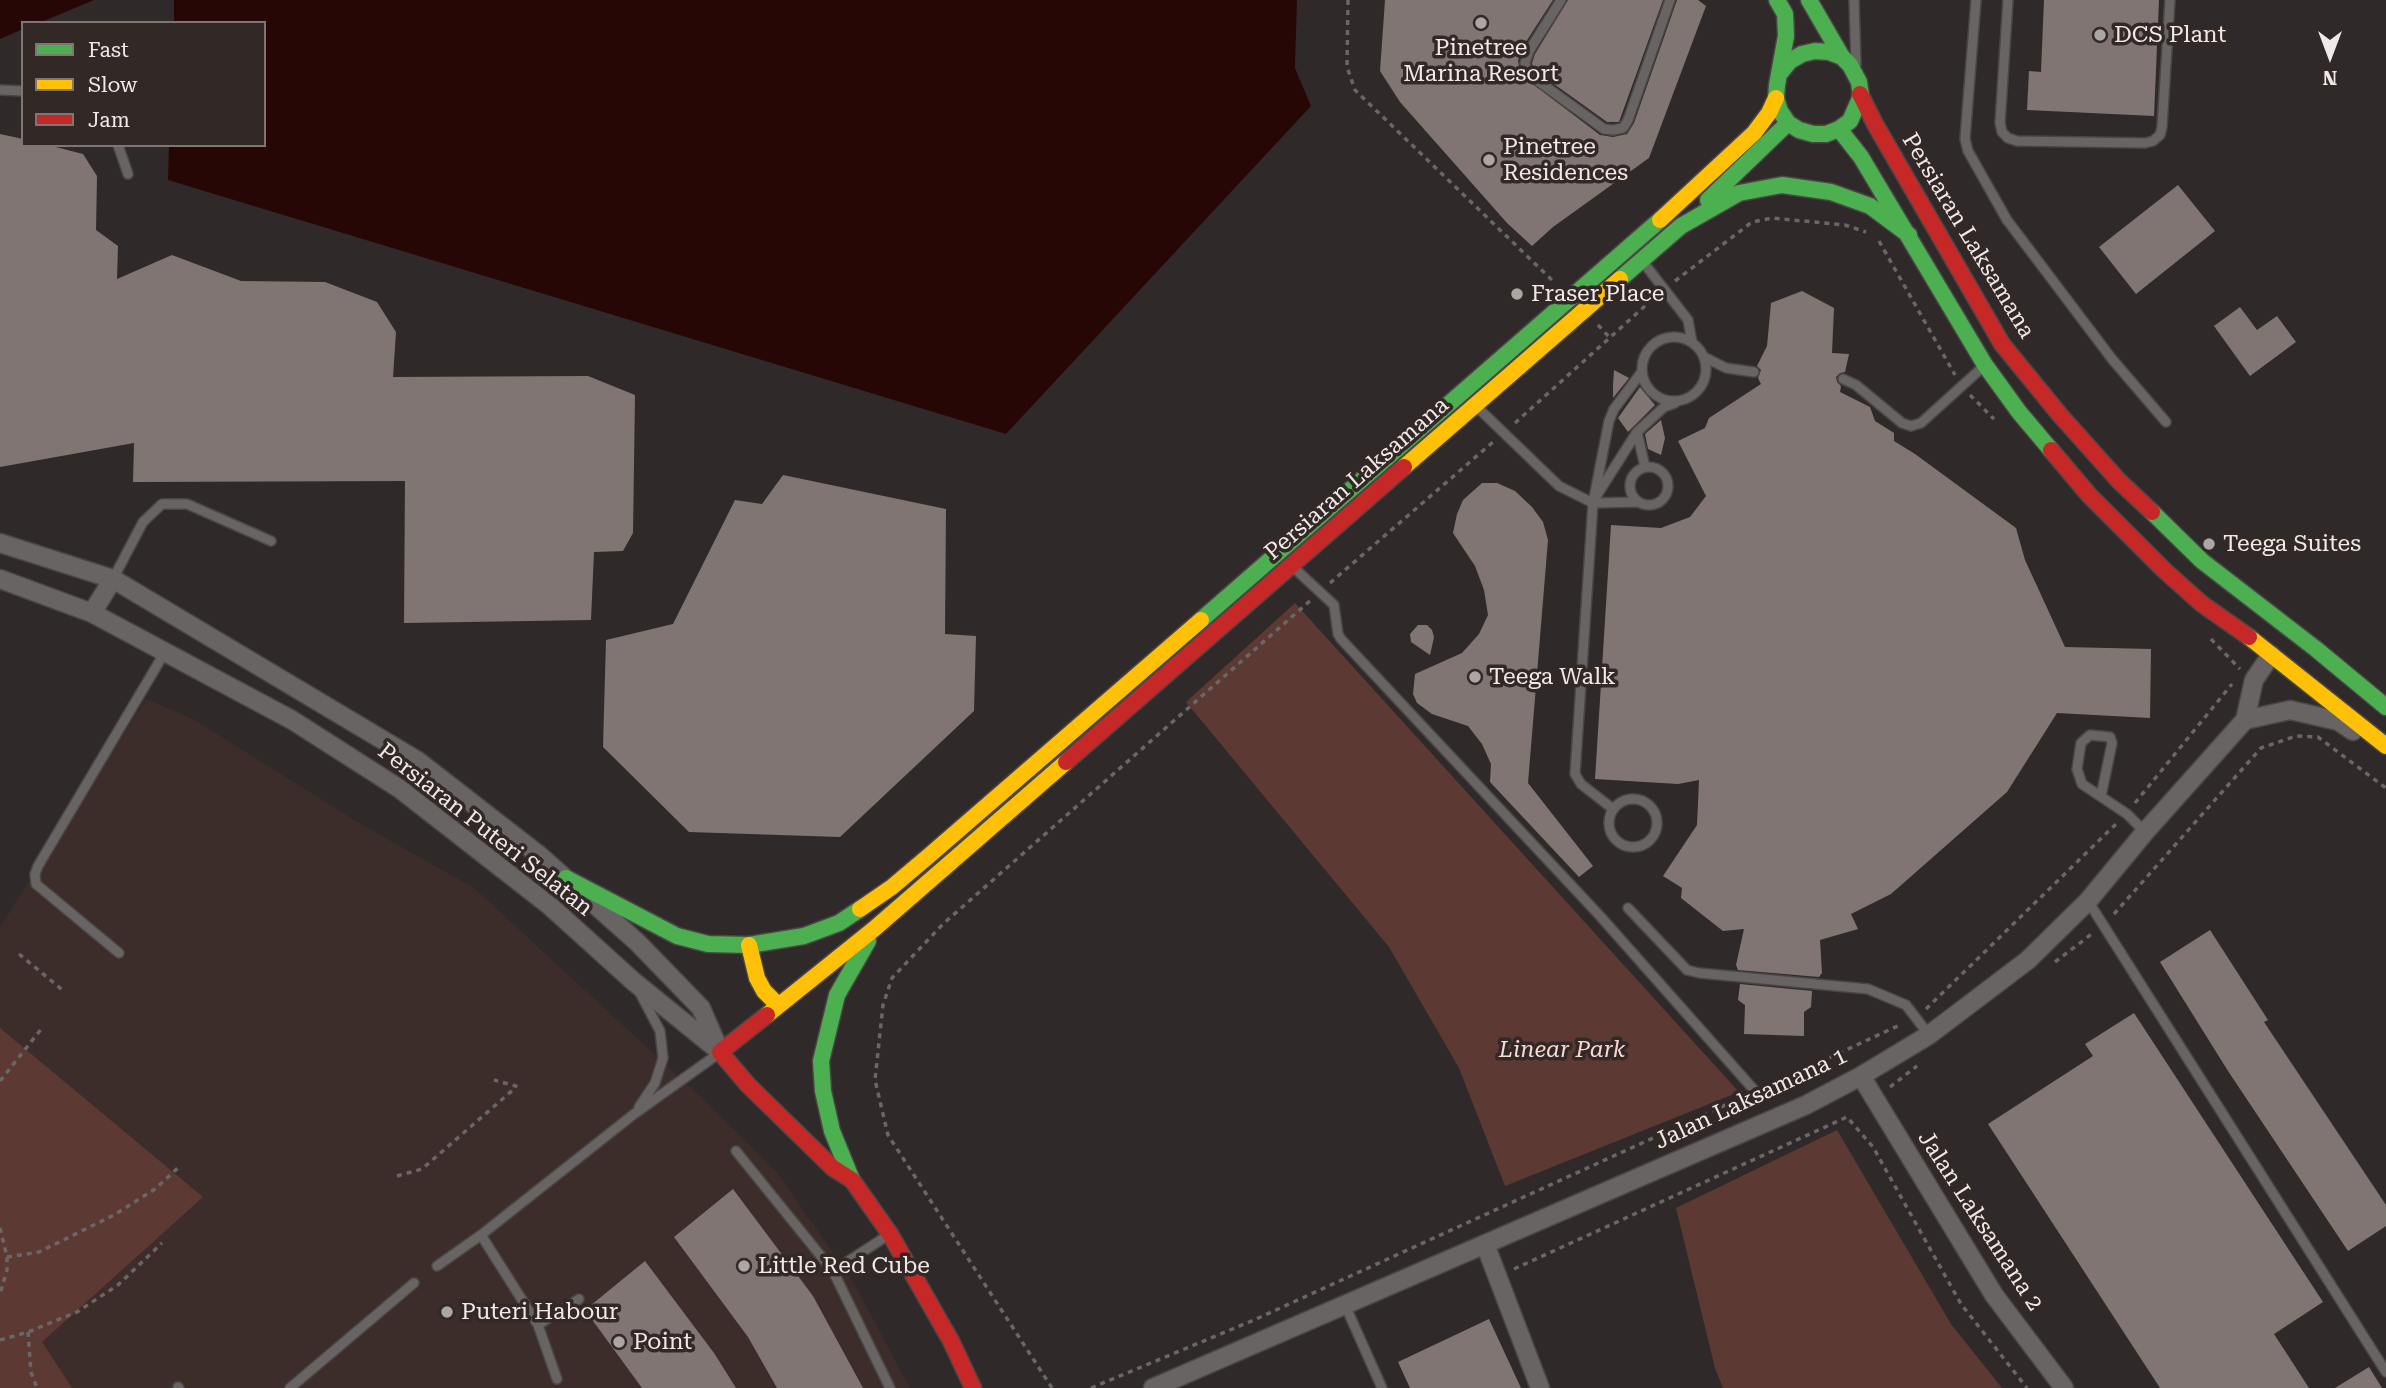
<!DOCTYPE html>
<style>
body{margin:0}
#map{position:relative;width:2386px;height:1388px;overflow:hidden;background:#2f2a29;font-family:"Roboto Serif",serif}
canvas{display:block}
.legend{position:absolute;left:21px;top:21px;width:245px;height:126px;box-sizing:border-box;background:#322826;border:2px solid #7e7574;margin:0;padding:9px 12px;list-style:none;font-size:21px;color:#f0e9e8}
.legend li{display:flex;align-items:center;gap:14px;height:35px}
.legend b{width:35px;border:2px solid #7e7574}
.north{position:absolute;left:2295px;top:21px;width:70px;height:70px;-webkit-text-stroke:5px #322826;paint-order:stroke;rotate:180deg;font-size:19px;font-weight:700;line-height:28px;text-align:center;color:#f0e9e8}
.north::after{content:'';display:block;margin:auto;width:24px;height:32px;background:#f0e9e8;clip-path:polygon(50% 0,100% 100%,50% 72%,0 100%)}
</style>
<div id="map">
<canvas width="2386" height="1388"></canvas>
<ul class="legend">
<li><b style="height:9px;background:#4caf50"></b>Fast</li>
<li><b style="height:9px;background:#ffc107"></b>Slow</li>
<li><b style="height:9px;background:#c62828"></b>Jam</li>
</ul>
<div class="north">N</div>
</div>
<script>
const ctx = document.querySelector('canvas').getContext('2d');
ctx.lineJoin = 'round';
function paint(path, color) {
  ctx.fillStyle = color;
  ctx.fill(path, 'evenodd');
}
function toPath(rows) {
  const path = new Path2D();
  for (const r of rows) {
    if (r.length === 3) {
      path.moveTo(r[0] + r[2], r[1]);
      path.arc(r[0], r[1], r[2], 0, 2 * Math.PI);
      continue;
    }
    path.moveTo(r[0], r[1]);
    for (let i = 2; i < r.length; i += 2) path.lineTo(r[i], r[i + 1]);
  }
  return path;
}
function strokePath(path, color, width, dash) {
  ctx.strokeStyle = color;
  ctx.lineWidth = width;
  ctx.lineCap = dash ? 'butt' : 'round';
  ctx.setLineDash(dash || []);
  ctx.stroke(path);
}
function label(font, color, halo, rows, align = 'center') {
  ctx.font = font + ' "Roboto Serif",serif';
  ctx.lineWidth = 7;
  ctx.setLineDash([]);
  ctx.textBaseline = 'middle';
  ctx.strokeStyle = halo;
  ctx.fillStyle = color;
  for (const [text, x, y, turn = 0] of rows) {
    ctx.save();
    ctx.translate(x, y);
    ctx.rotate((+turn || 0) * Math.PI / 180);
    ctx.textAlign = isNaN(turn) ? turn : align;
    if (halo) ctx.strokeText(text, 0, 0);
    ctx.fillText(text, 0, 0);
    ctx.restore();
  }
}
const built = toPath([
 [146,699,193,719,359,823,474,888,702,1098,776,1171,852,1280,910,1388,0,1388,0,927]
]);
const green = toPath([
 [1295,603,1739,1092,1505,1186,1459,1068,1389,947,1186,702],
 [0,1028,203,1197,42,1342,72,1388,0,1388],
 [1837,1130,1951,1324,2002,1388,1723,1388,1715,1368,1676,1208]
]);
const water = toPath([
 [0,0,94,0,39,23,23,23,23,29,0,39],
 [174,0,1297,0,1295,68,1311,106,1006,434,168,180,169,145,264,145,264,23,174,23]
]);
const building = toPath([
 [1385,0,1553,0,1522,48,1518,61,1521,75,1600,135,1613,137,1627,134,1634,123,1677,0,1698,0,1706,6,1649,158,1553,227,1532,246,1507,223,1400,102,1380,71],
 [1568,0,1663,0,1619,122,1607,122,1533,69,1532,63,1535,54],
 [2044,0,2159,0,2154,116,2027,110,2029,71,2041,72],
 [0,134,23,139,23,145,48,145,83,154,97,176,96,230,118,246,117,279,172,255,241,281,325,282,377,302,396,332,393,377,588,376,635,395,633,533,623,551,594,552,591,620,404,623,405,481,133,482,134,443,0,467],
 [2178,185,2215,231,2136,294,2099,247],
 [1802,291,1834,308,1832,353,1849,354,1845,372,1840,373,1836,377,1837,382,1841,386,1840,392,1870,407,1875,421,1894,433,1894,441,1915,454,2016,528,2025,560,2065,647,2151,649,2150,718,2057,713,2007,792,1891,894,1851,914,1858,929,1820,940,1822,973,1819,977,1738,970,1736,965,1744,929,1723,931,1681,898,1682,888,1663,876,1697,825,1699,780,1678,784,1595,779,1611,525,1661,528,1690,517,1706,496,1678,441,1705,428,1709,418,1761,384,1758,378,1761,370,1757,366,1767,346,1771,303],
 [2240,307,2257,330,2277,316,2296,342,2250,376,2214,326],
 [1614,370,1629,378,1613,398,1613,385],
 [1640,387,1655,405,1628,432,1618,418],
 [1661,420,1665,438,1661,455,1648,449,1645,434],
 [783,475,946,509,945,634,976,636,974,711,840,837,689,832,603,747,606,640,673,624,735,500,762,504],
 [1482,483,1497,483,1515,491,1532,507,1543,522,1548,540,1528,783,1593,866,1579,877,1490,782,1491,764,1482,744,1468,726,1432,714,1417,703,1413,694,1415,674,1462,653,1479,634,1488,615,1484,590,1475,566,1453,533,1457,514,1463,500],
 [1418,625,1427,625,1432,630,1434,637,1430,655,1411,642,1410,634],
 [2210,930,2268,1020,2264,1022,2386,1205,2386,1226,2348,1251,2228,1071,2160,962],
 [1740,984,1812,991,1811,1007,1804,1012,1804,1036,1744,1034,1745,1005,1738,1000],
 [2134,1013,2323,1302,2274,1334,2309,1388,2160,1388,1988,1124,2093,1056,2085,1044],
 [733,1189,813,1296,863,1388,777,1388,748,1337,674,1237],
 [645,1261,714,1353,736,1388,642,1388,585,1310],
 [1489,1319,1521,1388,1410,1388,1398,1362],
 [2369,1367,2382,1388,2335,1388]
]);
const path = toPath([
 [1348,0,1347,67,1355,90,1555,283],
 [1879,241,1955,375],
 [1675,281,1752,222,1772,218,1845,225,1866,232],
 [1598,325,1611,339],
 [1970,395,1994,419],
 [1515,423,1655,297],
 [1330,583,1493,442],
 [2211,639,2240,669],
 [2135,803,2232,684],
 [2114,914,2261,748,2296,736,2318,737,2386,788],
 [19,954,65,992],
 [2055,962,2093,933],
 [1926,1009,2116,824],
 [0,1081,42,1028],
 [1766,1087,1902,1024],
 [1890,1087,1917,1066],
 [397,1176,422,1169,514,1089,516,1086,494,1080],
 [0,1228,7,1257,7,1270,0,1294],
 [7,1257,39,1252,114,1215,155,1189,180,1166],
 [1514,1269,1847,1117,1873,1147,1961,1304,2027,1388],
 [28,1332,31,1372,37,1388],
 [0,1340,28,1332,77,1312,118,1285,162,1243],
 [1052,1388,888,1135,875,1080,883,1005,892,978,943,924,1311,600],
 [1091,1388,1254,1320,1743,1097]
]);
const lane = toPath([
 [1561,0,1529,51,1525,63,1527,73,1604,129,1613,130,1623,128,1628,120,1670,0],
 [1854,0,1856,65],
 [1976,0,1965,139,1968,151,2007,220,2112,359,2166,422],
 [2008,0,2000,123,2002,132,2008,138,2017,141,2145,143,2153,141,2160,135,2162,127,2170,0],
 [0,90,23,91],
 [118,145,128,174],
 [1643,262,1688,320,1692,342],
 [1674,369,32],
 [1704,357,1726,368,1754,372],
 [1843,379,1856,385,1902,423,1911,426,1921,423,1985,365],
 [1477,407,1559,486,1593,503,1638,502],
 [1637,432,1645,467],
 [1649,486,19],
 [1595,498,1637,432,1664,407,1675,403],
 [1293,567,1334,605,1338,634,1341,639,1600,916,1755,1091],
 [113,579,143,522,162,504,187,504,271,541],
 [2101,796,2112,743,2110,737,2090,735,2081,743,2077,769,2082,784,2127,814,2145,832],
 [1633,823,24],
 [1613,809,1581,784,1575,774,1593,503,1609,421,1614,409,1641,373],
 [2088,901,2386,1372],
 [1628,908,1687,970,1699,973,1868,989,1906,1005,1929,1035],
 [119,953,36,884,35,874,38,866,165,652],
 [639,1107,655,1083,663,1058,660,1031,640,993],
 [736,1151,833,1271,890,1388],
 [481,1235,538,1325,557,1379],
 [437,1266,481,1235,634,1114,718,1054],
 [833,1271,890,1234],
 [1345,1305,1382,1388],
 [538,1325,579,1299],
 [178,1387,179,1388],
 [290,1388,414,1283]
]);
const street = toPath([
 [0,543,113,579,418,761,539,855,637,942,701,1008,720,1052],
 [0,579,92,613,292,720,400,789,550,906,633,981,718,1050],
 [92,613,113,579],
 [2245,720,2254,680,2271,655],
 [1861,1076,1994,1295,2064,1388],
 [1485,1244,1540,1388],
 [1153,1388,1806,1105,1861,1076,1929,1035,2028,960,2088,901,2145,832,2245,720,2290,710,2338,721,2353,731]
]);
const fast = toPath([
 [1777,0,1785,14,1786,36,1777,85,1776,98,1780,111,1788,123,1799,130,1813,134,1826,134,1839,129,1850,121,1861,96,1859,82,1850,65,1842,57,1829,52,1815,51,1802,54,1790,61,1781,72],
 [1809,0,1842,57],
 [1839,129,1861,157,1985,365,2019,412,2051,450],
 [1708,200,1788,123],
 [1620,279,1681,226,1739,193,1782,185,1831,192,1870,206,1909,235],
 [2152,512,2202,561,2316,649,2386,707],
 [1201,620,1660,220],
 [566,878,677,936,708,944,749,945,804,936,839,923,860,909],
 [852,1180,832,1131,823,1091,821,1061,837,995,868,941]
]);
const slow = toPath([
 [1660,220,1754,133,1769,113,1776,98],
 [1404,467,1620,279],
 [2249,637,2386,746],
 [860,909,892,887,931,854,1201,620],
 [749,945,757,978,764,991,778,1005],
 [767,1015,874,929,1066,762]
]);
const jam = toPath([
 [1860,94,1875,124,2002,344,2060,415,2119,481,2152,512],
 [2051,450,2089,495,2165,571,2202,604,2249,637],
 [1066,762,1404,467],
 [767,1015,720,1052,748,1085,833,1168,852,1180,890,1234,951,1341,973,1388]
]);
const markers = [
 [1481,23,7,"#aca6a5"],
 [2100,35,7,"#aca6a5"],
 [1489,160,7,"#aca6a5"],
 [1517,294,7,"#aca6a5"],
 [2209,544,7,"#aca6a5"],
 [1475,677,7,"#aca6a5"],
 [744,1266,7,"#aca6a5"],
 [447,1312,7,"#aca6a5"],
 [619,1342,7,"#aca6a5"]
];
const poiNames = [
 ["DCS Plant",2114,35],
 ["Pinetree",1481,48,"center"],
 ["Marina Resort",1481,74,"center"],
 ["Pinetree",1503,147],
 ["Residences",1503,173],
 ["Fraser Place",1531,294],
 ["Teega Suites",2223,544],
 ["Teega Walk",1489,677],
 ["Little Red Cube",758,1266],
 ["Puteri Habour",461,1312],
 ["Point",633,1342]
];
const streetNames = [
 ["Persiaran Laksamana",1968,236,59],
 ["Persiaran Laksamana",1357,479,-41],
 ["Persiaran Puteri Selatan",485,830,38],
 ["Jalan Laksamana 1",1751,1099,-25],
 ["Jalan Laksamana 2",1980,1221,57]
];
const parkNames = [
 ["Linear Park",1562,1050]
];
paint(built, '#3c2d2a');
paint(green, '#5c3933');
paint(water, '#270706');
paint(building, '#807573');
strokePath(lane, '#4a4645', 12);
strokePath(street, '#4a4645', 21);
strokePath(fast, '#4a4645', 19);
strokePath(slow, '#4a4645', 19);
strokePath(jam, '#4a4645', 19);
strokePath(path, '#6b6767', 3.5, [5, 5]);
strokePath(lane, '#686463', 9);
strokePath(street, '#686463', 18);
strokePath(fast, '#4caf50', 16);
strokePath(slow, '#ffc107', 16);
strokePath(jam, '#c62828', 16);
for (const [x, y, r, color] of markers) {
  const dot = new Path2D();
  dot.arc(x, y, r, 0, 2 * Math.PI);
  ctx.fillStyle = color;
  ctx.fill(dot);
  strokePath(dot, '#322826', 2.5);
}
label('23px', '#f0e9e8', '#322826', poiNames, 'left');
label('23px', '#f0e9e8', '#322826', streetNames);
label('italic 23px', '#f8d9d4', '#322826', parkNames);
</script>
